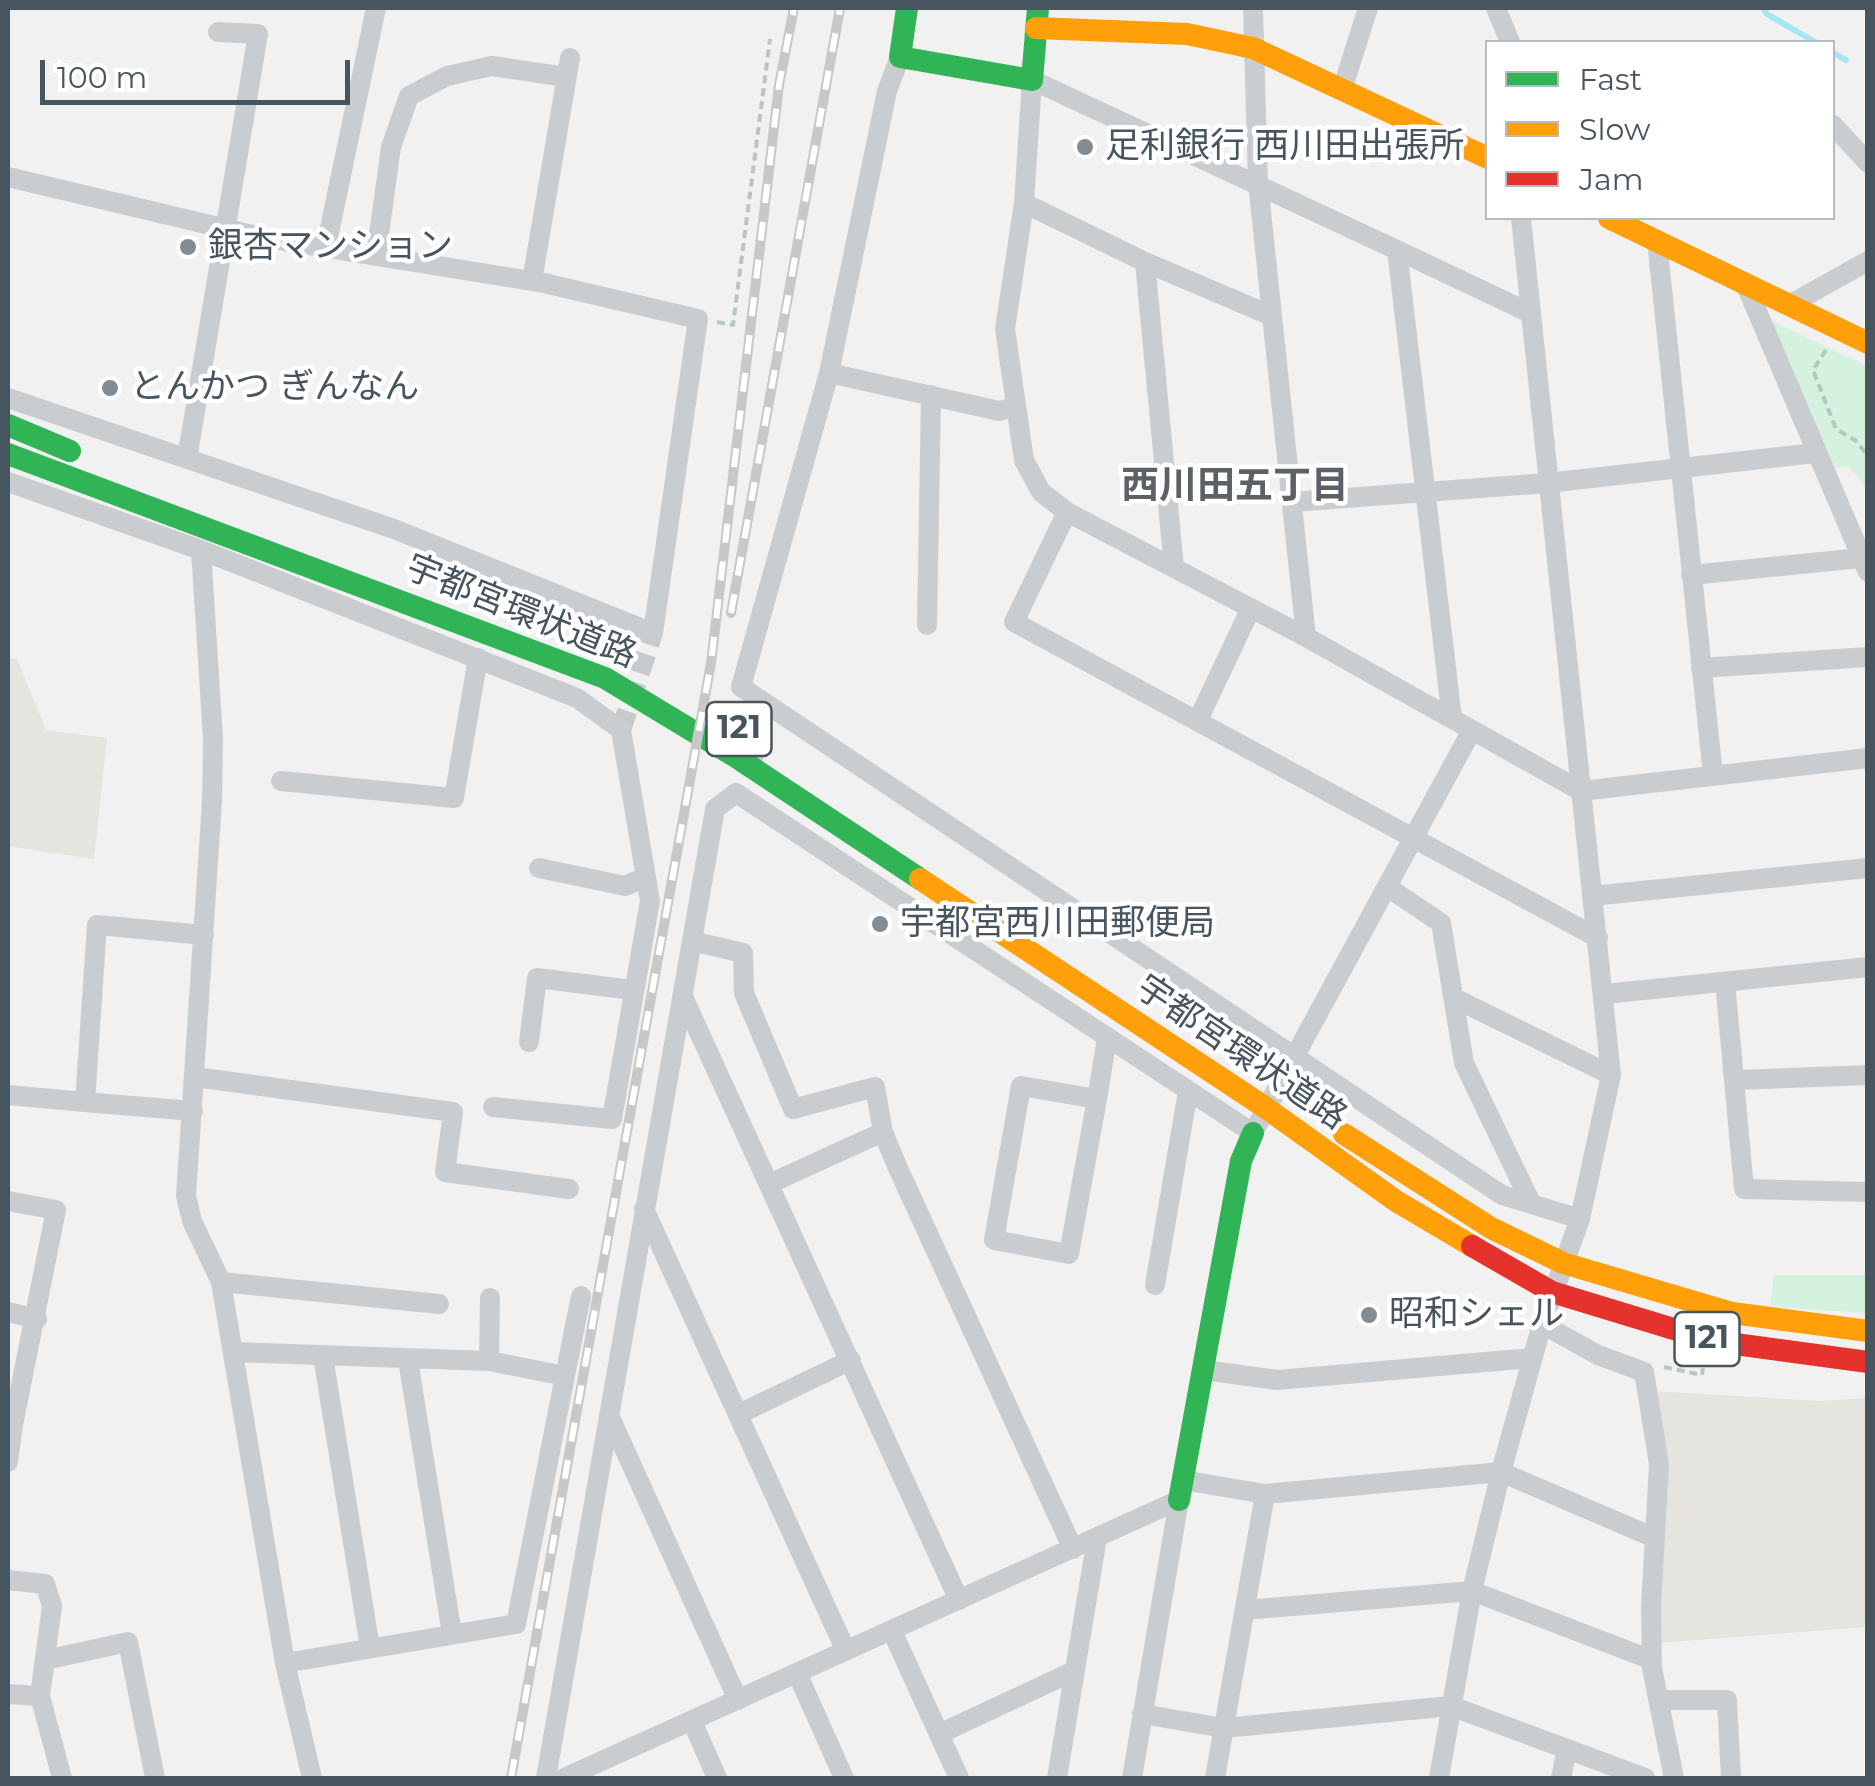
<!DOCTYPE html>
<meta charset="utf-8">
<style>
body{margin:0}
#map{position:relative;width:1875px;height:1786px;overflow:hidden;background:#f2f1f1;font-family:Montserrat,sans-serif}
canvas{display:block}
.frame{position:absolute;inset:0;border:10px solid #47555f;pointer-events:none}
.legend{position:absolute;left:1485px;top:40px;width:350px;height:180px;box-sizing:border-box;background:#fff;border:2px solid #b5bbbf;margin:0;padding:12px 18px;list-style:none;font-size:30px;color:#47555f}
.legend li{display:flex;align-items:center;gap:20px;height:50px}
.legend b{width:50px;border:2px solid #b5bbbf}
.scale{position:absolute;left:40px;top:60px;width:310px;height:45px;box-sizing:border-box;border:5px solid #47555f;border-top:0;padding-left:12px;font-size:30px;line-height:35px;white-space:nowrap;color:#47555f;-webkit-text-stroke:8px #fff;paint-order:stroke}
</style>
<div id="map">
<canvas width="1875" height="1786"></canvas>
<div class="frame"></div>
<ul class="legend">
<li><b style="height:12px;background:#30b455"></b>Fast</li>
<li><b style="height:12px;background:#ff9f0a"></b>Slow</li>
<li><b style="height:12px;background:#e5322d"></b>Jam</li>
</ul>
<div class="scale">100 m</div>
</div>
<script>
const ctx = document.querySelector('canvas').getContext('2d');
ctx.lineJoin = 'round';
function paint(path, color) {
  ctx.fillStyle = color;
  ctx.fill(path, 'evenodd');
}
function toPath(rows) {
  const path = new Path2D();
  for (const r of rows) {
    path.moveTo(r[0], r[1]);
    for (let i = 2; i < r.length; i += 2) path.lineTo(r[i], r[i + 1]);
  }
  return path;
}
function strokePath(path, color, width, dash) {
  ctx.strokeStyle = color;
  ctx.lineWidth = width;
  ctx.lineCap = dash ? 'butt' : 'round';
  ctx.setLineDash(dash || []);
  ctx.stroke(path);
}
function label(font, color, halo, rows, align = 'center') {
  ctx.font = font + ' Montserrat,"Noto Sans JP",sans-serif';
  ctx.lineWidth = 9;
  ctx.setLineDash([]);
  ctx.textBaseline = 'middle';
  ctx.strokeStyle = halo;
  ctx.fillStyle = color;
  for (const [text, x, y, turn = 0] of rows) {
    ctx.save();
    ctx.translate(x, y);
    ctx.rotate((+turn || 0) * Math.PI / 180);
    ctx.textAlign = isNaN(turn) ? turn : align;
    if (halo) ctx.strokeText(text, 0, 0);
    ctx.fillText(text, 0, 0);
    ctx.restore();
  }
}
const commercial = toPath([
 [8,658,17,659,46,730,107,738,94,859,8,846],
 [1655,1391,1819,1401,1867,1398,1867,1627,1659,1643]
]);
const green = toPath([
 [1764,317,1867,366,1867,488,1848,466,1825,469],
 [1774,1275,1867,1275,1867,1313,1770,1307]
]);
const stream = toPath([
 [1763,8,1767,14,1815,42],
 [1832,52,1846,60]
]);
const streetTunnel = toPath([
 [621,730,653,633],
 [751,775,761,699]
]);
const path = toPath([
 [717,322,733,325,770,39],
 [1826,350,1813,370,1836,429,1855,440,1868,456],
 [1664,1367,1702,1375,1703,1368]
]);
const street = toPath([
 [1253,8,1258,183,1306,637],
 [1496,8,1510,42],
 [900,57,887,91,829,373,741,687,1502,1195,1580,1219],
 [1342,90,1368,8],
 [1832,124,1868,163],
 [8,177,265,238,544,283,698,319,653,633,394,529,8,398],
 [1024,203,1145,262,1174,568],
 [1657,241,1713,775],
 [326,247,376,8],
 [1397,250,1530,313],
 [376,256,391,147,409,96,447,76,492,66,566,77],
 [1145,262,1272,316],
 [532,281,570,58],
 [1745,283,1868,572],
 [1789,305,1868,261],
 [829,373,999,411,1016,407],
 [187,459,258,34,218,32],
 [8,482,201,550,577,698,621,730,650,901,612,1119,493,1107],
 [1292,502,1547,483,1815,453],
 [1067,512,1014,622,1598,938],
 [201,550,213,739,212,801,186,1196,192,1221,221,1282,285,1663,312,1778],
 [1691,575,1861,558],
 [927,625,931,395],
 [1701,668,1868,657],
 [1452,719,1397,250,1032,80,1024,203,1005,329,1024,460,1041,492,1067,512,1306,637,1472,730,1581,791,1868,758],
 [1198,720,1251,608],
 [281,781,454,798,478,658],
 [539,868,625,886,646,877],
 [1389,888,1441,923,1464,1063,1531,1203],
 [1592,896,1868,868],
 [692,941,743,953,744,993,793,1109,875,1087,883,1132,897,1166,1073,1549],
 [1725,982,1744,1189,1868,1192],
 [1605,994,1868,967],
 [683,997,959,1600],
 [1454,998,1611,1075],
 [529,1042,537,978,632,990],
 [195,1077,453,1112,445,1172,569,1189],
 [1737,1080,1868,1075],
 [8,1095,85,1102,97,925,204,935],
 [1097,1099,1021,1086,994,1240,1069,1254,1097,1099,1107,1038],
 [85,1102,193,1111],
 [771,1183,883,1132],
 [8,1201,56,1210,13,1425,8,1424],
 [644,1209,846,1651],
 [221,1282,439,1304],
 [1155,1285,1188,1091],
 [8,1312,37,1319],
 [1542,1324,1598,1355,1644,1372,1659,1464,1651,1607,1652,1668,1674,1778],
 [234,1352,489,1361,565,1376,516,1624,285,1663],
 [323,1356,370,1648],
 [408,1360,452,1634],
 [489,1361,490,1298],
 [1204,1370,1277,1380,1532,1358],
 [565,1376,581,1296],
 [739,1414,851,1360],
 [609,1415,738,1700],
 [8,1462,13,1425],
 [1183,1480,1265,1494,1501,1472,1655,1538],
 [8,1580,45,1584,52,1606,40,1696,8,1694],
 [1245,1610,1472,1591,1652,1660],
 [892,1631,959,1778],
 [45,1660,128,1642,155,1778],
 [797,1673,844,1778],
 [40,1696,62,1778],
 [1658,1700,1727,1700,1731,1778],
 [1142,1714,1224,1728,1451,1706,1645,1778],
 [692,1721,717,1778],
 [939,1734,1074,1671],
 [546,1778,715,809,736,793,1253,1133,1472,730],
 [564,1778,1179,1500],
 [1057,1778,1097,1538],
 [1132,1778,1179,1500],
 [1215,1778,1265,1494],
 [1439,1778,1472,1591,1501,1472,1542,1324,1580,1219,1611,1075,1521,218],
 [1561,1778,1567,1749]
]);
const fast = toPath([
 [907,8,900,57,1032,80,1038,8],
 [8,425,70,451],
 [8,454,605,678,736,757,920,879],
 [1179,1500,1241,1161,1253,1133]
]);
const slow = toPath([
 [1036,28,1187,34,1253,48,1488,158],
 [1609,218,1868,343],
 [920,879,1266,1108,1396,1201,1472,1246],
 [1344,1134,1491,1228,1563,1263,1732,1313,1868,1331]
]);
const jam = toPath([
 [1472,1246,1552,1292,1713,1341,1868,1362]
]);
const rail = toPath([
 [731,613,840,8],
 [511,1778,711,663,779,85,794,8]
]);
const markers = [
 [1085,147,10,"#838c92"],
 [188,247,10,"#838c92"],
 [110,388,10,"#838c92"],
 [880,924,10,"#838c92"],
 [1369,1315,10,"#838c92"]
];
const shields = [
 [739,729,65],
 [1707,1339,65]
];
const shieldNames = [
 ["121",739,729],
 ["121",1707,1339]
];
const poiNames = [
 ["足利銀行 西川田出張所",1105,147],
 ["銀杏マンション",208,247],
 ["とんかつ ぎんなん",130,388],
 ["宇都宮西川田郵便局",900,924],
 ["昭和シェル",1389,1315]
];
const streetNames = [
 ["宇都宮環状道路",521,612,22],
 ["宇都宮環状道路",1241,1053,34]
];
const neighbourhoodNames = [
 ["西川田五丁目",1235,487]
];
paint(commercial, '#e6e4df');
paint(green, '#d4f2de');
strokePath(stream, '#a6e6f2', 6);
strokePath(streetTunnel, '#c7cacc', 20, [20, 10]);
strokePath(path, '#b8c5c1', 4, [8, 5]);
strokePath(street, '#cacdd0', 20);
strokePath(fast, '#30b455', 22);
strokePath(slow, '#ff9f0a', 22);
strokePath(jam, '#e5322d', 22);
strokePath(rail, '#c6c8ca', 10);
strokePath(rail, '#fff', 6, [19]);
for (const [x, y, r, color] of markers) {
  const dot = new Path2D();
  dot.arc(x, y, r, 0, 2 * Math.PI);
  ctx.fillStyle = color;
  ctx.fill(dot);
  strokePath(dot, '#fff', 4);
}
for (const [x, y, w] of shields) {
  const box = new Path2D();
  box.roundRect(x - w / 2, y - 27, w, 54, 8);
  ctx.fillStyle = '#fff';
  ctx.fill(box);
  strokePath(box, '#47555f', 2.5);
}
label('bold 32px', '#47555f', null, shieldNames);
label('35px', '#47555f', '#fff', poiNames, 'left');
label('35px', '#47555f', '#fff', streetNames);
label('bold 38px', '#5c6166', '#fff', neighbourhoodNames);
</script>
